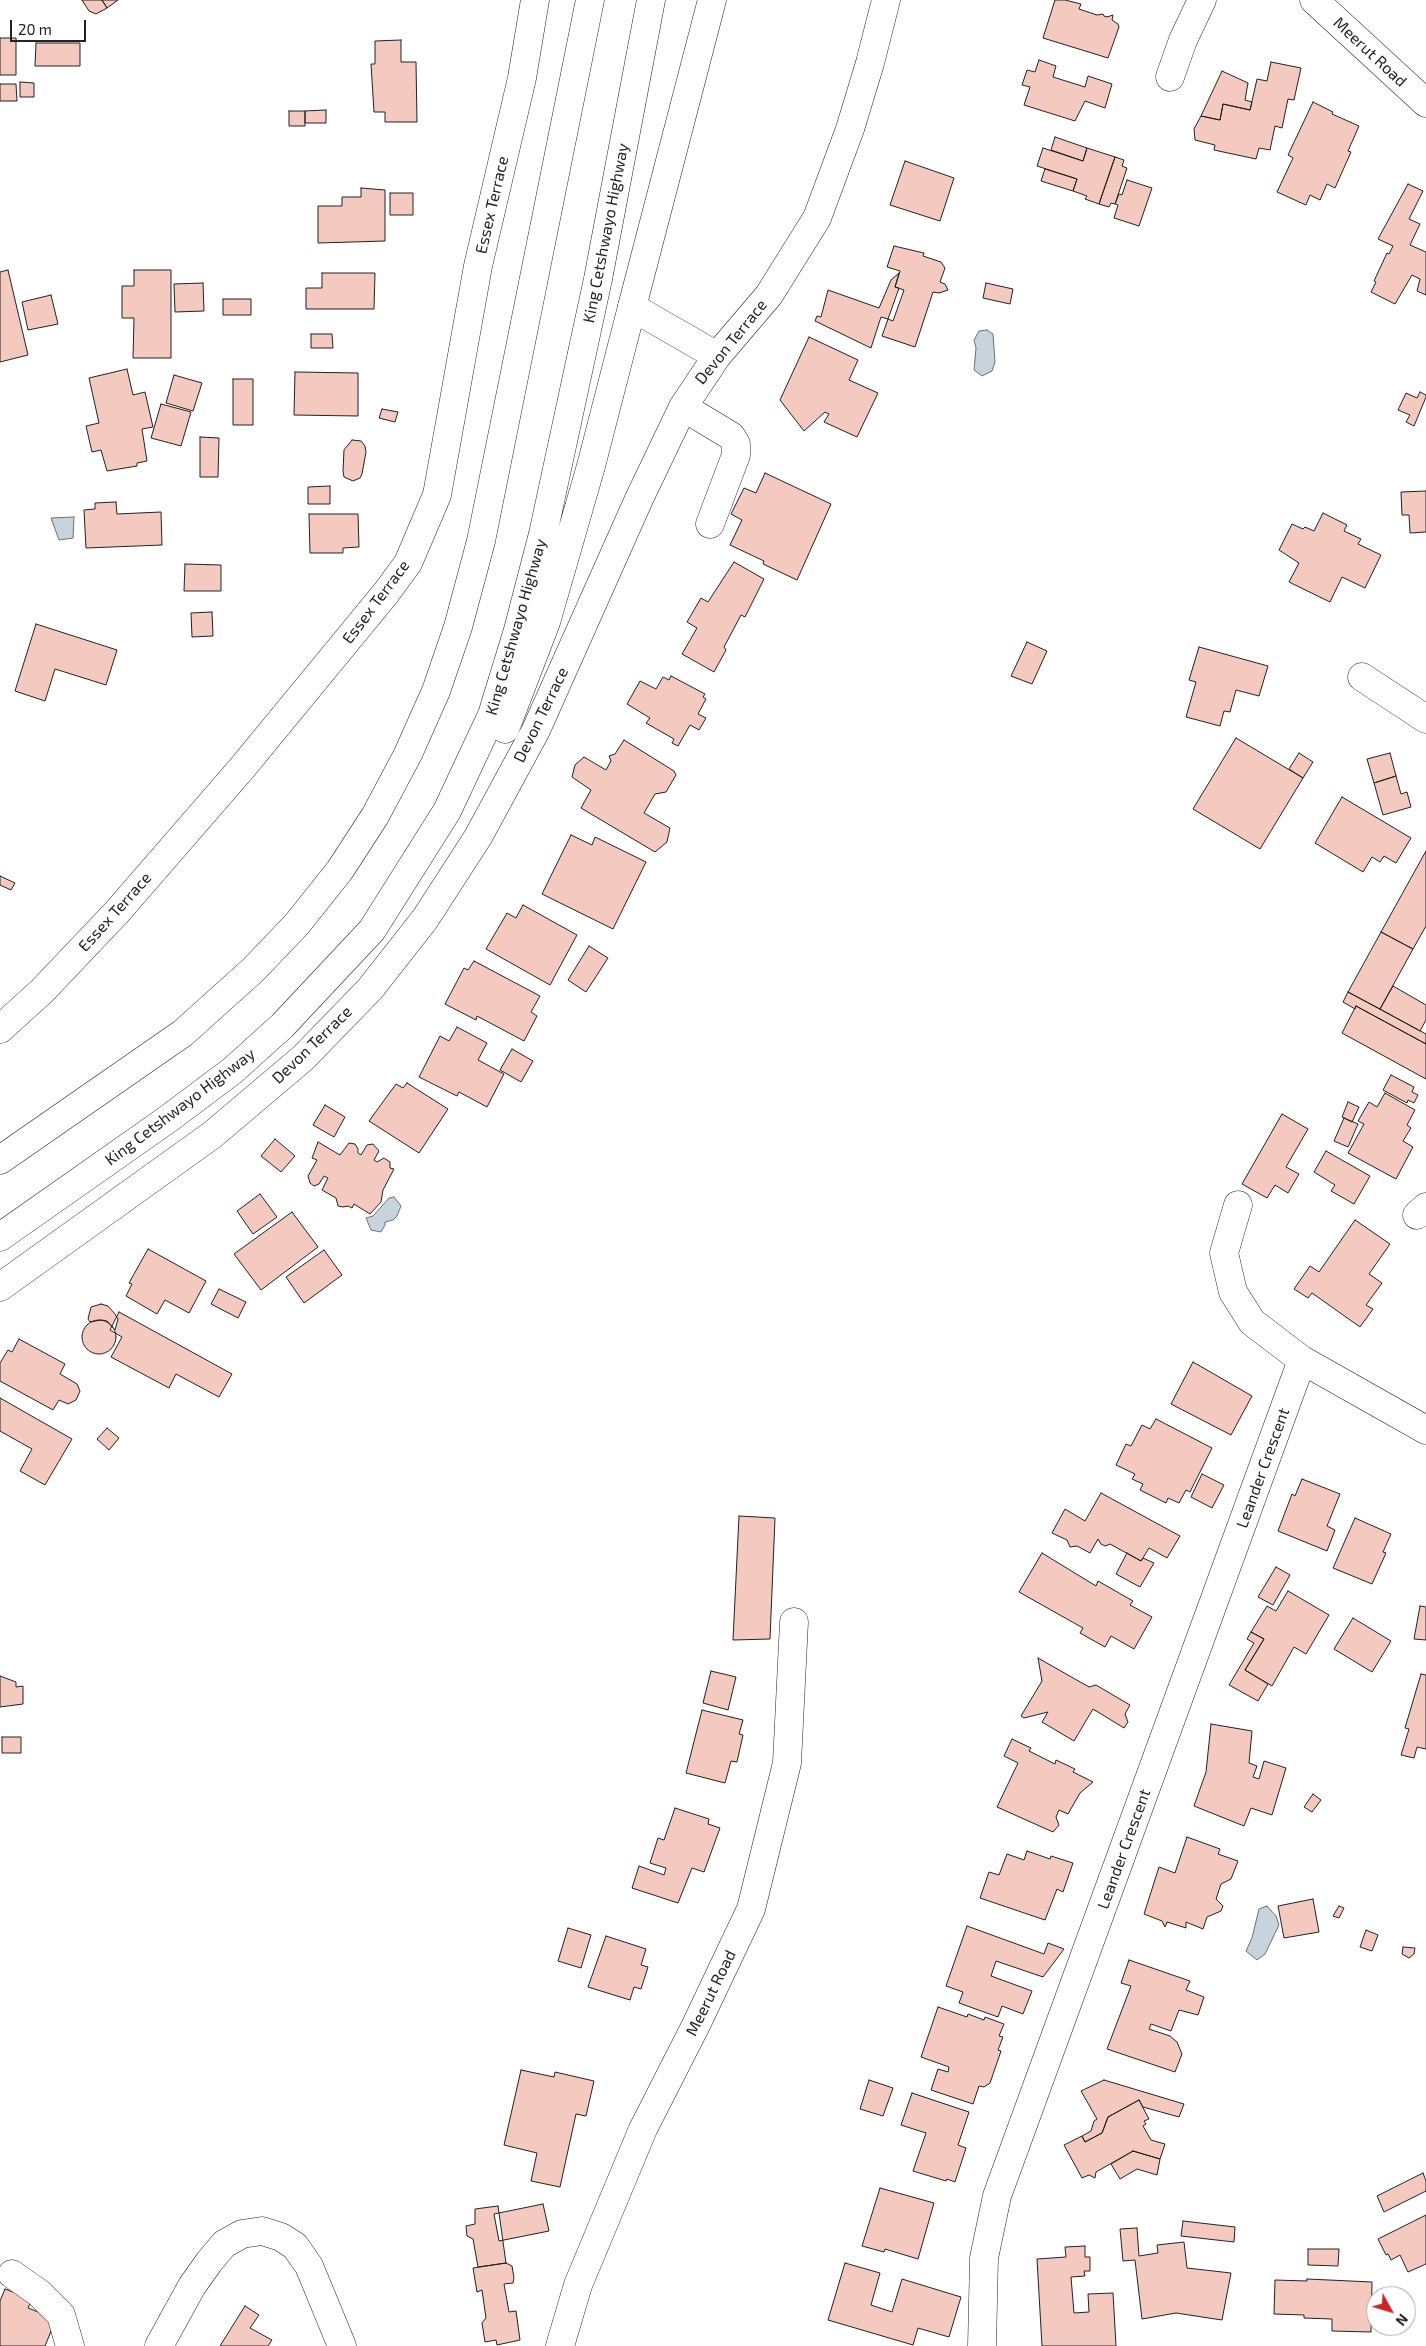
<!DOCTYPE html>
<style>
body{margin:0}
#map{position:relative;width:1426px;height:2346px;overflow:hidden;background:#fff;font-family:"Exo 2",sans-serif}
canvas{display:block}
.north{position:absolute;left:1366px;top:2286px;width:50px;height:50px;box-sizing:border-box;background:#fff;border:1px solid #a7a7a7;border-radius:50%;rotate:129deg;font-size:14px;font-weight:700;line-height:20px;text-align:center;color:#222}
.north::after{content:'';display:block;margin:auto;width:18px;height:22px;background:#c62828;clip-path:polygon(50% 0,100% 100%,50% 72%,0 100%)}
.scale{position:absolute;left:10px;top:20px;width:76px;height:22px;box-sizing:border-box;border:2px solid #222;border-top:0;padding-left:6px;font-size:15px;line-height:18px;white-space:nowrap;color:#222;-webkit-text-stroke:4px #fff;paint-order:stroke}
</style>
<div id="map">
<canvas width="1426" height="2346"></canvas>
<div class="north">N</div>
<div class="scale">20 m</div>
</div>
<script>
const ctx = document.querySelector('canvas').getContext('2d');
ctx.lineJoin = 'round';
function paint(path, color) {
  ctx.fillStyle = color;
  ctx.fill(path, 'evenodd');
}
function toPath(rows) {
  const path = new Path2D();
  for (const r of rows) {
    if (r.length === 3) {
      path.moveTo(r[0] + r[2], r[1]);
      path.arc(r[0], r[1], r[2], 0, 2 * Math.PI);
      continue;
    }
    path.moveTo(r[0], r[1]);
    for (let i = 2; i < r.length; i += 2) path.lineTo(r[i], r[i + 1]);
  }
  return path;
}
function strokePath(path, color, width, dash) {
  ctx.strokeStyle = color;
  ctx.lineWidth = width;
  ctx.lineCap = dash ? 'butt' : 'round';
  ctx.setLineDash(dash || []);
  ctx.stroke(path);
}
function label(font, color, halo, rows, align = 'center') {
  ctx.font = font + ' "Exo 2",sans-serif';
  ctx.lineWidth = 4;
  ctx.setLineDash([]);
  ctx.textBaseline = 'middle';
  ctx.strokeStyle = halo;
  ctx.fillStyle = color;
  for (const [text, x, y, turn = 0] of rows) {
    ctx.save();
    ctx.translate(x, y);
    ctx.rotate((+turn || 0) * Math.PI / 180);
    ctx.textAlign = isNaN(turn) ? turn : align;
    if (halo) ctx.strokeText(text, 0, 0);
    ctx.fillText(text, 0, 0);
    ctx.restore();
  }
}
const water = toPath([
 [987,330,993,334,995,362,992,371,982,376,974,370,976,348,974,340,979,331,987,330],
 [74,517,73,538,59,540,51,518,74,517],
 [394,1197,401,1206,397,1216,393,1220,385,1222,385,1225,381,1232,371,1230,366,1218,373,1216,389,1198,394,1197],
 [1267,1906,1276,1916,1279,1925,1265,1954,1257,1960,1246,1951,1252,1938,1259,1909,1267,1906]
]);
const building = toPath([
 [82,0,102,0,107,8,96,14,89,11,82,0],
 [102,0,118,0,107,8,102,0],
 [1055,0,1065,0,1081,4,1079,9,1097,15,1103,14,1104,16,1107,17,1113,15,1112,20,1118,24,1119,27,1108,58,1043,38,1055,0],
 [0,38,16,38,16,75,0,75,0,38],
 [401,40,401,62,416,62,417,122,385,122,385,112,374,112,371,64,375,64,375,41,401,40],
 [36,43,80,43,80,66,35,66,36,43],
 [1039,60,1056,66,1053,77,1085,87,1088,76,1112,84,1105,108,1085,101,1075,121,1024,105,1030,87,1022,85,1027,70,1035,72,1039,60],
 [1271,62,1301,68,1294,100,1288,99,1282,128,1275,126,1270,150,1259,148,1256,159,1214,150,1215,145,1195,140,1194,129,1201,116,1220,120,1223,104,1250,110,1257,79,1267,81,1271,62],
 [1222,71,1248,83,1245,100,1252,102,1250,110,1223,104,1220,120,1201,116,1222,71],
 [20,82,34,83,34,97,20,97,20,82],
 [0,84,16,84,17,101,0,101,0,84],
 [1313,102,1333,112,1332,114,1359,126,1348,151,1351,152,1335,188,1327,184,1320,200,1310,195,1306,205,1277,192,1293,158,1288,155,1313,102],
 [326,110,326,123,305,123,305,111,326,110],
 [289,111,305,111,305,126,289,126,289,111],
 [1055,137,1087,148,1083,161,1051,150,1055,137],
 [1043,148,1083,161,1087,148,1115,157,1099,204,1085,199,1087,196,1073,191,1077,179,1037,166,1043,148],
 [1115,157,1124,160,1122,166,1127,168,1115,204,1111,203,1109,207,1099,204,1115,157],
 [905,161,954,178,940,221,890,205,905,161],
 [1045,169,1077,179,1073,191,1041,181,1045,169],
 [1127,180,1152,188,1139,226,1114,218,1118,205,1115,204,1119,194,1122,195,1127,180],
 [1408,184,1423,191,1409,219,1420,224,1410,245,1426,252,1426,295,1417,291,1420,279,1412,275,1395,304,1371,292,1376,282,1374,281,1387,253,1389,254,1393,246,1378,239,1408,184],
 [361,188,385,190,385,241,318,243,318,206,342,206,342,197,361,197,361,188],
 [390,193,413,193,413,215,390,215,390,193],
 [894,246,924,253,923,256,941,262,945,268,940,282,945,284,948,290,939,293,933,292,915,347,882,336,888,319,893,321,904,290,895,287,900,271,887,267,894,246],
 [8,270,28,355,0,362,0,272,8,270],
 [134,270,171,270,171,358,133,358,134,318,122,318,122,286,134,286,134,270],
 [322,273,375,273,374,309,306,309,306,288,322,288,322,273],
 [899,273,895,287,899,288,888,319,881,317,871,348,815,321,817,316,821,317,828,290,879,308,891,280,899,273],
 [203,283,204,311,175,312,174,284,203,283],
 [986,283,1013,289,1010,304,983,298,986,283],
 [51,295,58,324,28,330,22,302,51,295],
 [223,299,251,299,251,315,223,315,223,299],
 [311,334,332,334,333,348,311,348,311,334],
 [809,337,858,360,849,380,878,393,857,437,824,422,829,414,825,412,804,431,780,400,809,337],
 [127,369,133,395,145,392,153,427,142,429,147,461,137,463,137,466,107,471,101,450,92,452,86,426,99,423,89,378,127,369],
 [295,372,358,373,358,416,294,415,295,372],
 [174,375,202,383,193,411,166,403,174,375],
 [233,379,253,379,253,425,233,425,233,379],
 [1420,392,1426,395,1426,397,1414,426,1406,422,1410,415,1398,410,1406,393,1417,398,1420,392],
 [161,404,191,412,181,446,151,438,161,404],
 [382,409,398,412,395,422,379,418,382,409],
 [200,437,219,438,218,477,200,477,200,437],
 [352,440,361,441,365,446,366,452,362,474,360,478,353,481,344,477,343,471,344,450,352,440],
 [765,473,831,504,797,580,763,564,764,561,730,545,742,520,731,514,744,488,756,493,765,473],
 [330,486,330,504,308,504,308,487,330,486],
 [1426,491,1426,532,1410,533,1409,515,1402,515,1401,492,1426,491],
 [116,502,117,514,161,512,162,545,86,548,84,510,95,509,95,503,116,502],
 [1323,513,1347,525,1344,531,1361,539,1358,544,1381,555,1365,588,1342,577,1330,602,1289,582,1299,563,1279,550,1292,524,1303,529,1305,527,1314,531,1323,513],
 [309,514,358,514,359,547,343,548,343,553,310,553,309,514],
 [734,562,764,579,745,617,741,615,724,647,726,650,714,672,682,654,697,628,687,622,701,598,708,602,734,562],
 [185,564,221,565,221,591,184,591,185,564],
 [212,612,213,636,192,637,191,613,212,612],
 [36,624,117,650,106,685,55,669,45,701,15,691,36,624],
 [1027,642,1047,651,1032,684,1011,676,1027,642],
 [1199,647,1268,666,1259,696,1236,690,1230,712,1224,711,1220,726,1186,717,1196,682,1189,680,1199,647],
 [671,676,705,694,703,697,706,699,698,714,706,718,699,730,690,725,678,746,672,743,674,739,646,723,650,718,627,704,640,681,656,689,663,677,669,680,671,676],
 [1236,738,1303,778,1260,849,1193,809,1236,738],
 [624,740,674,771,676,775,666,792,655,794,644,813,670,828,667,842,655,852,581,808,591,790,572,777,575,765,584,757,606,770,611,761,609,756,615,754,624,740],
 [1299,753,1313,762,1303,778,1289,769,1299,753],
 [1390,753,1396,776,1374,783,1367,759,1390,753],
 [1396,776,1401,794,1407,792,1411,807,1383,815,1374,783,1396,776],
 [1342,797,1411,838,1396,863,1384,856,1380,862,1372,857,1363,872,1315,843,1342,797],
 [571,835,592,845,595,837,646,862,613,929,542,894,571,835],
 [1426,851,1426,926,1413,949,1381,932,1426,851],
 [0,876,15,883,11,890,0,885,0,876],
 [523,905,577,935,550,985,486,949,507,913,516,918,523,905],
 [1381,932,1413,949,1380,1009,1348,992,1381,932],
 [589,946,608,958,586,992,568,980,589,946],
 [474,961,540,996,531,1012,537,1016,524,1041,477,1016,476,1020,445,1004,464,968,468,970,474,961],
 [1393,986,1426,1005,1426,1020,1420,1031,1380,1009,1393,986],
 [1348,992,1426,1034,1426,1044,1356,1006,1355,1009,1343,1002,1348,992],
 [1356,1006,1426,1044,1426,1079,1342,1033,1356,1006],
 [457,1027,487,1043,478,1060,504,1074,487,1107,459,1092,457,1096,419,1077,440,1036,449,1041,457,1027],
 [512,1049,533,1061,521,1082,500,1070,512,1049],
 [1391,1075,1414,1087,1412,1092,1418,1095,1414,1103,1408,1100,1407,1103,1383,1090,1391,1075],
 [407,1083,448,1109,419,1153,369,1121,396,1084,403,1088,407,1083],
 [1385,1093,1415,1110,1407,1125,1411,1128,1403,1141,1413,1147,1396,1179,1348,1153,1364,1124,1358,1121,1369,1102,1377,1107,1385,1093],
 [1348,1102,1359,1107,1352,1122,1342,1117,1348,1102],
 [325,1105,345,1117,334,1137,313,1125,325,1105],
 [1282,1114,1308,1129,1286,1167,1299,1174,1288,1193,1275,1185,1267,1198,1242,1184,1282,1114],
 [1344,1118,1358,1124,1348,1147,1334,1141,1344,1118],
 [275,1139,295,1156,281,1172,261,1156,275,1139],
 [318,1142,340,1155,349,1143,355,1144,358,1149,358,1153,361,1155,367,1145,373,1144,379,1151,374,1160,377,1162,384,1158,390,1162,390,1168,394,1169,383,1190,381,1202,370,1214,354,1204,352,1208,348,1206,343,1207,338,1206,336,1198,322,1190,328,1178,324,1176,319,1184,314,1186,310,1183,308,1176,317,1160,312,1158,318,1142],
 [1326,1151,1370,1176,1354,1204,1331,1191,1335,1185,1314,1172,1326,1151],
 [260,1194,277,1217,253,1234,237,1211,260,1194],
 [292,1212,318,1247,261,1290,234,1254,292,1212],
 [1355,1220,1390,1244,1369,1274,1382,1283,1366,1305,1373,1309,1360,1327,1312,1293,1308,1298,1294,1289,1310,1266,1319,1272,1355,1220],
 [148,1249,206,1281,189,1313,165,1300,157,1314,126,1296,132,1284,129,1283,148,1249],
 [324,1250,342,1275,304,1303,286,1277,324,1250],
 [219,1289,246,1302,238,1318,211,1304,219,1289],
 [101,1304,108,1306,115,1314,118,1319,115,1330,107,1321,101,1320,90,1322,88,1319,91,1307,101,1304],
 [119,1312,232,1374,219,1397,176,1374,169,1388,111,1357,122,1337,110,1330,119,1312],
 [99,1337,17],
 [19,1339,65,1364,60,1374,77,1384,80,1391,76,1400,68,1404,59,1400,53,1410,0,1381,0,1363,8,1350,12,1352,19,1339],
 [1193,1362,1252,1396,1231,1435,1171,1404,1193,1362],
 [0,1398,72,1439,45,1485,20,1471,32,1449,0,1431,0,1398],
 [1156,1419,1212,1448,1190,1492,1186,1490,1179,1503,1168,1498,1166,1503,1140,1490,1143,1484,1132,1479,1135,1474,1116,1465,1126,1444,1131,1446,1142,1425,1150,1429,1156,1419],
 [107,1428,119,1438,109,1450,97,1439,107,1428],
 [1202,1474,1224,1485,1212,1508,1191,1497,1202,1474],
 [1302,1479,1340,1494,1327,1526,1335,1530,1327,1551,1278,1531,1292,1494,1295,1496,1302,1479],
 [1101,1493,1180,1536,1167,1558,1149,1548,1141,1561,1110,1544,1105,1546,1101,1544,1098,1539,1090,1553,1077,1546,1070,1547,1067,1540,1052,1533,1065,1509,1085,1521,1101,1493],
 [739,1516,775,1518,770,1639,733,1640,739,1516],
 [1355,1518,1391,1534,1383,1552,1386,1553,1372,1584,1333,1568,1355,1518],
 [1042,1553,1096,1586,1098,1581,1133,1601,1130,1605,1152,1617,1134,1649,1111,1636,1105,1647,1080,1633,1083,1628,1019,1592,1042,1553],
 [1127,1553,1141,1561,1143,1558,1154,1563,1140,1587,1116,1574,1127,1553],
 [1276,1567,1290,1575,1273,1605,1258,1597,1276,1567],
 [1288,1591,1329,1615,1306,1654,1294,1647,1272,1686,1245,1670,1264,1639,1251,1632,1267,1606,1276,1611,1288,1591],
 [1420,1606,1426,1607,1426,1640,1414,1639,1420,1606],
 [1353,1618,1391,1641,1372,1672,1334,1649,1353,1618],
 [1251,1632,1264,1639,1245,1670,1268,1684,1258,1701,1229,1685,1254,1643,1247,1639,1251,1632],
 [1038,1658,1089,1687,1096,1685,1130,1705,1125,1714,1128,1722,1124,1728,1093,1709,1074,1741,1042,1722,1048,1712,1024,1718,1021,1716,1042,1681,1038,1658],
 [711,1671,736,1677,728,1710,703,1703,711,1671],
 [1421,1674,1426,1675,1426,1749,1417,1747,1414,1758,1401,1755,1409,1729,1405,1728,1421,1674],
 [0,1676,16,1682,16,1687,23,1686,23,1704,0,1707,0,1676],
 [702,1710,743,1720,739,1734,743,1735,737,1762,731,1761,725,1783,686,1773,702,1710],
 [1211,1724,1252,1731,1249,1763,1257,1766,1253,1777,1259,1779,1264,1761,1286,1768,1272,1815,1251,1808,1244,1826,1194,1806,1206,1772,1211,1724],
 [2,1737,21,1737,21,1753,2,1753,2,1737],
 [1012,1739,1031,1748,1029,1751,1055,1764,1056,1760,1075,1769,1073,1772,1093,1782,1080,1793,1068,1814,1059,1810,1056,1817,1059,1825,1053,1832,997,1807,1018,1763,1004,1756,1012,1739],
 [1313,1794,1321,1800,1312,1812,1304,1807,1313,1794],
 [675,1808,709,1819,708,1824,720,1828,704,1872,692,1868,678,1903,632,1888,639,1866,664,1875,666,1868,650,1863,658,1838,664,1840,675,1808],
 [1187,1837,1220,1849,1218,1854,1238,1861,1231,1879,1221,1884,1216,1899,1223,1906,1221,1911,1207,1917,1203,1929,1186,1922,1186,1928,1167,1922,1165,1927,1162,1921,1144,1914,1159,1867,1175,1873,1187,1837],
 [1027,1851,1050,1859,1051,1856,1073,1863,1063,1892,1057,1889,1045,1920,980,1898,989,1872,999,1875,1007,1854,1024,1860,1027,1851],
 [1313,1899,1319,1932,1284,1938,1278,1906,1313,1899],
 [1339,1906,1344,1908,1339,1918,1333,1916,1339,1906],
 [967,1926,1044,1954,1048,1943,1064,1949,1043,1977,996,1961,991,1976,1032,1991,1023,2014,1002,2006,998,2017,959,2003,963,1992,946,1986,967,1926],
 [568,1928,591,1935,581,1968,558,1961,568,1928],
 [1366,1930,1378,1935,1372,1951,1360,1947,1366,1930],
 [606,1936,646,1949,641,1965,648,1967,641,1989,634,1987,630,2000,588,1987,606,1936],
 [1403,1947,1415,1948,1414,1954,1409,1958,1402,1954,1403,1947],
 [1129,1960,1190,1981,1186,1990,1204,1997,1198,2015,1179,2010,1171,2031,1151,2024,1149,2029,1170,2036,1177,2042,1182,2054,1175,2072,1107,2049,1131,1986,1121,1983,1129,1960],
 [938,2007,967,2017,968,2014,984,2020,985,2017,1004,2024,999,2036,1003,2037,998,2050,1001,2051,990,2083,984,2087,979,2086,973,2104,931,2090,938,2069,948,2072,949,2067,921,2057,938,2007],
 [521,2070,554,2077,555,2072,594,2081,586,2116,576,2114,560,2187,531,2181,537,2153,504,2145,521,2070],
 [869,2080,893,2088,883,2116,860,2109,869,2080],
 [1104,2080,1184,2104,1179,2117,1143,2107,1139,2100,1108,2117,1102,2133,1085,2142,1082,2136,1091,2131,1094,2121,1097,2119,1081,2091,1104,2080],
 [912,2093,969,2112,958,2145,966,2148,955,2182,947,2179,946,2181,913,2171,926,2133,901,2125,912,2093],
 [1139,2100,1149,2119,1144,2121,1146,2124,1143,2126,1151,2140,1165,2144,1160,2159,1133,2151,1096,2172,1095,2178,1089,2175,1082,2178,1064,2145,1082,2136,1085,2142,1102,2133,1108,2117,1139,2100],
 [1133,2151,1160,2159,1157,2175,1137,2169,1120,2179,1111,2164,1133,2151],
 [1423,2173,1426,2181,1426,2191,1384,2212,1377,2196,1423,2173],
 [880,2188,934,2203,918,2259,885,2249,884,2252,862,2246,880,2188],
 [543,2204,549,2231,499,2241,494,2214,543,2204],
 [498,2206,506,2263,478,2267,473,2239,467,2236,466,2226,475,2224,475,2209,498,2206],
 [1426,2215,1426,2264,1408,2272,1400,2255,1391,2260,1388,2254,1386,2255,1378,2239,1426,2215],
 [1183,2221,1235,2227,1234,2242,1181,2236,1183,2221],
 [1137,2228,1139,2256,1158,2253,1157,2245,1184,2242,1187,2268,1231,2273,1222,2320,1176,2313,1142,2319,1135,2260,1123,2261,1120,2229,1137,2228],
 [1085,2246,1085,2257,1090,2257,1090,2271,1084,2271,1085,2276,1071,2277,1074,2313,1089,2312,1088,2294,1113,2293,1116,2346,1042,2346,1037,2259,1066,2257,1065,2247,1085,2246],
 [1308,2249,1339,2249,1338,2266,1308,2265,1308,2249],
 [506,2263,512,2266,514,2278,513,2283,504,2284,509,2312,516,2311,520,2340,497,2345,496,2340,485,2342,482,2323,486,2318,482,2290,477,2292,473,2268,506,2263],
 [845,2263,880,2273,871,2305,892,2312,902,2279,961,2297,949,2337,918,2328,913,2345,828,2320,845,2263],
 [1307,2279,1372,2282,1371,2332,1332,2331,1332,2319,1304,2318,1304,2315,1274,2314,1275,2280,1307,2281,1307,2279],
 [5,2289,32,2299,28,2308,56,2319,45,2346,0,2346,0,2301,5,2289],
 [245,2306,259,2315,250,2328,272,2340,268,2346,220,2346,245,2306]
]);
const minor = toPath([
 [712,0,632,307,717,356],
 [1314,0,1426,103],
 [1170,77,1183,40,1202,0],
 [683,407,731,436,736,444,736,455,710,524],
 [1362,677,1426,719],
 [0,1029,42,991,117,912,242,768,386,593,408,563,437,495,478,266,522,78,535,0],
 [1238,1205,1224,1253,1233,1292,1252,1322,1302,1360,1426,1430],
 [1417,1215,1426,1207],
 [0,1287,212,1135,303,1058,370,989,425,919,478,837,536,730,639,499,683,407,717,356,769,295,817,218,850,129,870,63,886,0],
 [12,2274,39,2293,61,2315,70,2346],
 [159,2346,192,2286,209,2262,224,2244,242,2234,262,2231,281,2237,295,2246,309,2266,342,2346],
 [560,2346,578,2285,643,2129,696,2025,751,1909,787,1763,794,1622],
 [982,2346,984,2258,997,2196,1302,1360]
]);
const highway = toPath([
 [505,729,546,622,591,466,632,307],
 [0,1160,183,1033,253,970,297,924,340,870,375,816,408,754,436,691,458,627,481,541,590,0],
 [0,1237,168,1119,232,1071,282,1026,372,930,447,811,492,715,518,630,543,534,598,279,651,0]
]);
const streetNames = [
 ["Meerut Road",1370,52,43],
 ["Essex Terrace",492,205,-77],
 ["King Cetshwayo Highway",606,233,-79],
 ["Devon Terrace",731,342,-51],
 ["Essex Terrace",376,602,-53],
 ["King Cetshwayo Highway",516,627,-74],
 ["Devon Terrace",541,715,-64],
 ["Essex Terrace",115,912,-48],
 ["Devon Terrace",312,1045,-44],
 ["King Cetshwayo Highway",180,1107,-37],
 ["Leander Crescent",1263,1468,-70],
 ["Leander Crescent",1124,1849,-70],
 ["Meerut Road",711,1993,-64]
];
paint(water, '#c7d3dd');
strokePath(water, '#6f6f6f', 1);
paint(building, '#f3c9c0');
strokePath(building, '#222', 1);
strokePath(minor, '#222', 29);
strokePath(highway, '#222', 29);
strokePath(minor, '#fff', 28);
strokePath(highway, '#fff', 28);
label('16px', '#222', '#fff', streetNames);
</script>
